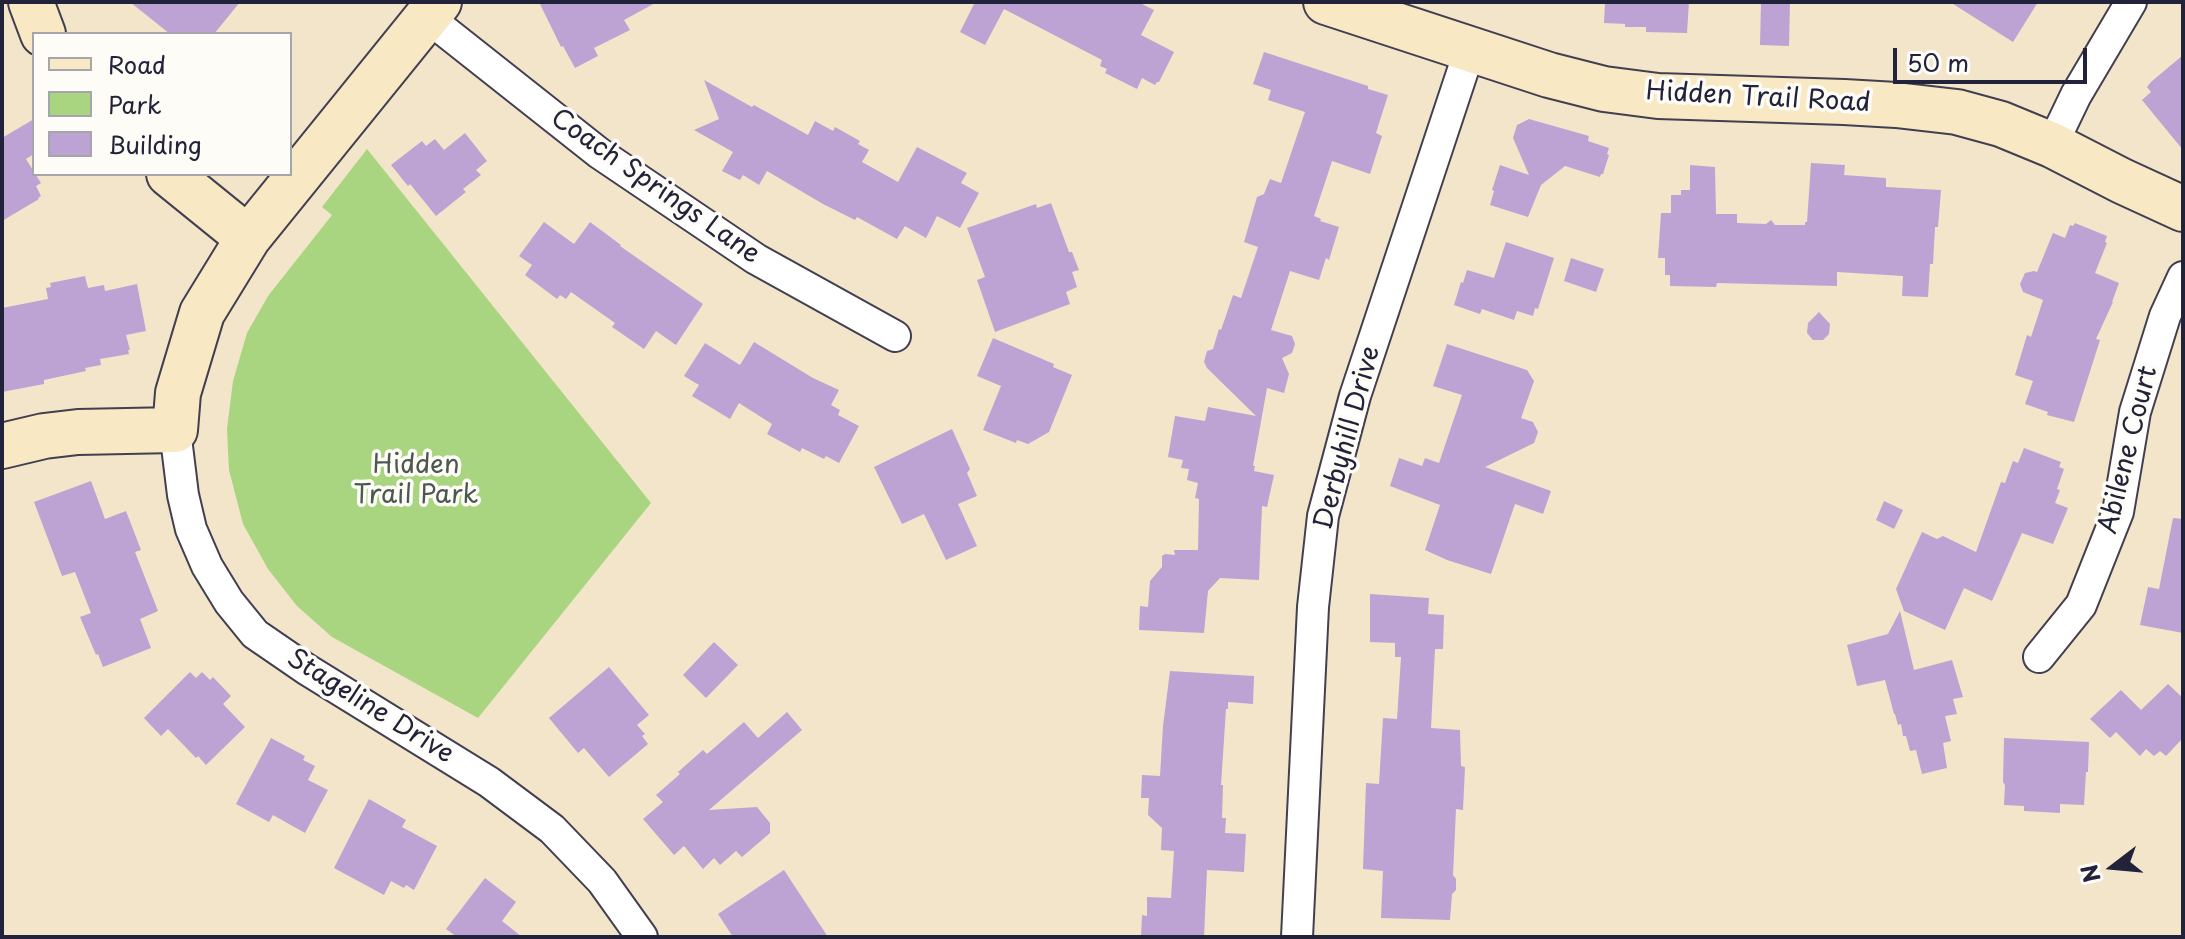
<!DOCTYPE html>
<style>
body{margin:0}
#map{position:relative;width:2185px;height:939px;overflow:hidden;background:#f3e5ca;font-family:"Playpen Sans",sans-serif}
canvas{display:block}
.frame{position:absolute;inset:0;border:4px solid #22223b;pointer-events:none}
.legend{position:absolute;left:32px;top:32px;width:260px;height:144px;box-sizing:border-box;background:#fdfcf7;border:2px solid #a5a5ac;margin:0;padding:10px 14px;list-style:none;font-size:24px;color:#22223b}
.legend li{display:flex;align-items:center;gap:16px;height:40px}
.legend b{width:40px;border:2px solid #a5a5ac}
.north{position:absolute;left:2073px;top:827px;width:80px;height:80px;-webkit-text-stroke:6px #fdfcf7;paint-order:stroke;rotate:254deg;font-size:22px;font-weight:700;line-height:32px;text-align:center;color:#22223b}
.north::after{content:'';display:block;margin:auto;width:28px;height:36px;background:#22223b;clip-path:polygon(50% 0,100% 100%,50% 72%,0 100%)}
.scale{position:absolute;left:1893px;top:48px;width:194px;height:36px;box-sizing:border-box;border:4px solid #22223b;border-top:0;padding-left:10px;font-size:24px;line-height:28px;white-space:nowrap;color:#22223b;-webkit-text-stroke:6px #fdfcf7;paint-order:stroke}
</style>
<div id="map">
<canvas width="2185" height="939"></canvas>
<div class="frame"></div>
<ul class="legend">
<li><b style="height:10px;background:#f8e8c3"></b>Road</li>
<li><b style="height:22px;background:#a9d581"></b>Park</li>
<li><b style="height:22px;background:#bda3d3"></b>Building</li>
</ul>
<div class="north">N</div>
<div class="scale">50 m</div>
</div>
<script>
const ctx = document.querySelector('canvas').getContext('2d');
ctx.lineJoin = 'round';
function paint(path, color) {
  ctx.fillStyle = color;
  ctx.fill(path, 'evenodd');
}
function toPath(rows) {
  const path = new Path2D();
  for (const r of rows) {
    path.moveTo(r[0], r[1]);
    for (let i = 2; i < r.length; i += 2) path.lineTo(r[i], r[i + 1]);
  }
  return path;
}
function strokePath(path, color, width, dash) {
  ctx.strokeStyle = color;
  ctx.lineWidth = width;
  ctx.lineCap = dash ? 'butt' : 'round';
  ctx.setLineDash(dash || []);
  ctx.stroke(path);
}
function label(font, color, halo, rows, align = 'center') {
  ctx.font = font + ' "Playpen Sans",sans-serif';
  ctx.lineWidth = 7;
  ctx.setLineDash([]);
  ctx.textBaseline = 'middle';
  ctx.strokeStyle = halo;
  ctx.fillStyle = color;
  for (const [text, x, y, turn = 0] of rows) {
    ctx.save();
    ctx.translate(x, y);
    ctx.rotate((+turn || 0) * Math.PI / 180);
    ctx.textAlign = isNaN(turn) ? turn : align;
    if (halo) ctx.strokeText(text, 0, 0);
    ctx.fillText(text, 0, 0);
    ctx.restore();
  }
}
const green = toPath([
 [367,149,651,503,478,718,332,637,297,606,268,569,243,524,229,470,227,429,233,381,247,333,268,296,332,215,322,207]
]);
const building = toPath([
 [130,2,240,2,214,34,170,34],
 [539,2,657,2,624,20,630,30,594,48,598,56,575,68,563,46,561,47],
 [975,2,1138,2,1154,10,1141,35,1174,52,1159,82,1157,82,1155,85,1142,78,1137,89,1105,73,1107,69,1100,66,1102,60,1004,9,985,45,960,32],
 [1605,2,1689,2,1687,33,1646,32,1646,27,1625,27,1625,24,1604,23],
 [1761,2,1790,2,1789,46,1760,45],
 [1950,2,2038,2,2013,42],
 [1264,52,1368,86,1368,89,1388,95,1376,133,1382,136,1370,174,1332,161,1314,216,1321,219,1320,221,1339,227,1329,260,1326,258,1319,280,1290,271,1271,330,1292,336,1295,344,1292,353,1282,358,1289,374,1284,393,1267,388,1253,466,1255,466,1254,471,1274,475,1267,507,1262,506,1259,580,1220,578,1208,591,1204,633,1139,630,1140,606,1148,607,1150,581,1162,567,1162,556,1165,554,1175,555,1174,550,1198,550,1199,499,1195,498,1198,483,1187,480,1189,469,1181,468,1183,460,1168,457,1175,416,1205,421,1208,407,1256,416,1207,368,1204,362,1207,351,1213,349,1219,329,1221,330,1233,295,1241,298,1258,247,1244,242,1257,197,1264,194,1270,179,1281,183,1305,112,1268,100,1271,90,1253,84],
 [2183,55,2183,150,2142,100,2151,92,2147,87,2151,82],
 [704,80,752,107,754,105,808,135,815,121,833,131,835,127,860,141,858,144,869,150,862,162,898,182,917,147,967,173,961,183,979,193,960,228,937,216,926,238,905,226,897,239,857,217,855,220,823,204,767,171,759,185,743,175,740,180,722,171,733,152,694,130,719,119],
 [34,119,34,154,26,159,41,183,36,186,41,196,38,198,39,199,2,221,2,138],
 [1529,119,1589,136,1588,141,1609,148,1607,154,1609,155,1603,174,1601,174,1600,177,1565,166,1541,185,1528,217,1490,205,1494,191,1492,190,1500,165,1529,175,1513,138,1517,125],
 [465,133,487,161,476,170,481,175,463,189,466,192,436,216,410,184,408,186,391,165,422,141,426,146,435,139,444,150],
 [1811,163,1845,165,1844,175,1886,178,1886,187,1941,190,1938,227,1935,227,1933,264,1930,264,1928,297,1902,296,1903,276,1837,272,1837,286,1717,283,1716,287,1670,286,1670,275,1665,275,1665,258,1658,258,1661,213,1671,213,1671,195,1681,195,1681,190,1690,190,1690,165,1715,167,1716,214,1737,214,1737,223,1766,224,1771,220,1775,225,1805,225,1805,222,1807,222],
 [1051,203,1069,252,1072,252,1079,270,1072,272,1077,287,1066,292,1070,304,995,332,977,280,985,277,967,228,1036,204,1037,208],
 [544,222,574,244,590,222,621,245,620,246,703,304,676,345,656,331,644,349,612,327,615,323,571,292,566,299,560,295,557,299,525,275,532,265,519,256],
 [2075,223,2107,236,2105,242,2107,243,2095,273,2119,283,2112,302,2113,302,2096,339,2100,340,2074,422,2047,415,2048,412,2025,404,2033,381,2015,375,2027,335,2031,337,2043,300,2023,292,2020,284,2025,273,2034,271,2037,272,2053,233,2065,238,2070,225,2073,226],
 [1506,242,1554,258,1538,309,1535,308,1533,316,1517,311,1514,320,1482,309,1480,314,1454,305,1461,282,1463,283,1467,270,1494,278],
 [1571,258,1604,269,1596,292,1564,281],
 [85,276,88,288,104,285,105,291,137,284,146,331,126,335,130,350,128,350,129,354,100,359,101,365,85,368,86,371,44,380,44,384,2,392,2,308,48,299,46,288,51,287,50,283],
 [1819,312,1830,324,1829,334,1823,340,1813,340,1807,333,1808,323],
 [993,338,1054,364,1053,367,1072,375,1049,432,1028,444,1017,440,1016,443,983,430,1001,386,977,376],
 [754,342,813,378,839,390,831,405,840,410,838,415,859,426,839,463,826,456,824,459,802,448,800,452,767,434,772,424,739,403,730,419,692,396,699,385,684,376,705,343,740,365],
 [1447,344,1527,370,1534,381,1521,418,1533,422,1538,432,1534,443,1485,467,1551,491,1543,514,1515,504,1491,574,1447,560,1425,550,1440,505,1390,486,1399,458,1422,466,1425,458,1439,463,1462,395,1433,386],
 [952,429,970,469,967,473,977,496,958,504,977,546,946,560,924,514,902,524,874,467],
 [2024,448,2061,462,2059,467,2064,469,2057,489,2060,490,2055,503,2068,508,2053,544,2022,533,1992,601,1964,588,1945,630,1904,611,1896,589,1922,532,1937,539,1943,536,1976,552,2001,482,2005,483,2013,461,2018,463],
 [91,481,105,519,126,511,141,550,135,552,158,611,140,619,151,648,103,667,98,654,96,655,80,617,91,613,75,572,62,576,34,502],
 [1884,501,1903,510,1894,529,1876,520],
 [2173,518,2183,519,2183,633,2140,625,2148,587,2159,589],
 [1370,594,1429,598,1428,614,1444,615,1443,649,1435,649,1431,728,1460,730,1461,766,1465,767,1463,810,1456,809,1453,875,1456,879,1456,890,1452,894,1450,920,1381,918,1383,871,1363,869,1366,783,1379,784,1383,718,1397,719,1401,657,1395,657,1395,643,1370,642],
 [1900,611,1914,670,1952,660,1963,697,1953,699,1957,714,1945,716,1951,741,1943,743,1947,768,1922,774,1916,750,1910,751,1906,736,1903,736,1901,724,1898,725,1895,714,1894,714,1885,680,1857,686,1847,645,1888,634],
 [714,642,738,665,706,698,683,675],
 [609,667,649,715,637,725,645,734,642,736,648,744,609,777,584,748,578,753,549,718],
 [1170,671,1254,676,1253,704,1228,702,1228,709,1226,709,1221,785,1223,785,1222,818,1226,818,1225,833,1246,834,1244,872,1207,870,1204,937,1141,937,1142,915,1147,916,1147,897,1171,898,1174,851,1161,850,1162,828,1148,815,1149,798,1141,798,1142,775,1160,776,1163,726],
 [190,672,196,678,202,672,210,680,213,677,231,696,223,704,245,727,206,765,198,756,196,758,168,729,161,736,144,718],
 [2168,684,2183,698,2183,738,2166,756,2160,751,2154,756,2146,749,2140,756,2116,732,2110,738,2090,719,2121,690,2141,710],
 [787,712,802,730,709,810,757,807,770,823,770,833,742,857,736,851,720,865,714,858,703,869,684,846,674,855,643,819,663,802,656,795,680,774,678,772,703,750,707,754,744,722,758,738],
 [271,738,305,756,303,760,315,766,308,780,328,790,305,833,273,815,269,822,236,804],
 [2004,738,2089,742,2088,772,2086,772,2084,805,2060,804,2060,813,2024,811,2024,806,2004,805,2005,785,2003,782],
 [369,799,406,820,402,827,437,846,414,890,406,885,404,888,391,881,384,895,334,868],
 [784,870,828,937,733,937,718,914],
 [485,878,516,902,502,921,522,937,457,937,446,929]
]);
const street = toPath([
 [427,17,599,153,756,259,895,336],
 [2052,145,2076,95,2131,2],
 [175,430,183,495,191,529,207,566,229,602,255,634,306,669,489,782,552,829,602,881,642,937],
 [2039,657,2081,605,2118,512,2135,412,2165,316,2183,277],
 [1297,937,1313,607,1323,516,1355,396,1470,49]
]);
const secondary = toPath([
 [31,2,43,34],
 [1326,2,1549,75,1604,89,1658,96,1844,102,1896,105,1957,112,2001,124,2052,145,2122,181,2183,209],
 [169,174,248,238],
 [2,446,44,436,78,432,175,430,178,393,202,313,248,238,439,2]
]);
const streetNames = [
 ["Hidden Trail Road",1758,98,3],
 ["Coach Springs Lane",655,187,35],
 ["Derbyhill Drive",1348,438,-75],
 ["Abilene Court",2129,450,-76],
 ["Stageline Drive",370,707,32]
];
const parkNames = [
 ["Hidden",416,466],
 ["Trail Park",416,496]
];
paint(green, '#a9d581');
paint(building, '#bda3d3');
strokePath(street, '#413f50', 34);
strokePath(secondary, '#413f50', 48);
strokePath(street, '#fff', 30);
strokePath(secondary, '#f8e8c3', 44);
label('26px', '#22223b', '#fdfcf7', streetNames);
label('26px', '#4a5850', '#fdfcf7', parkNames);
</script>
